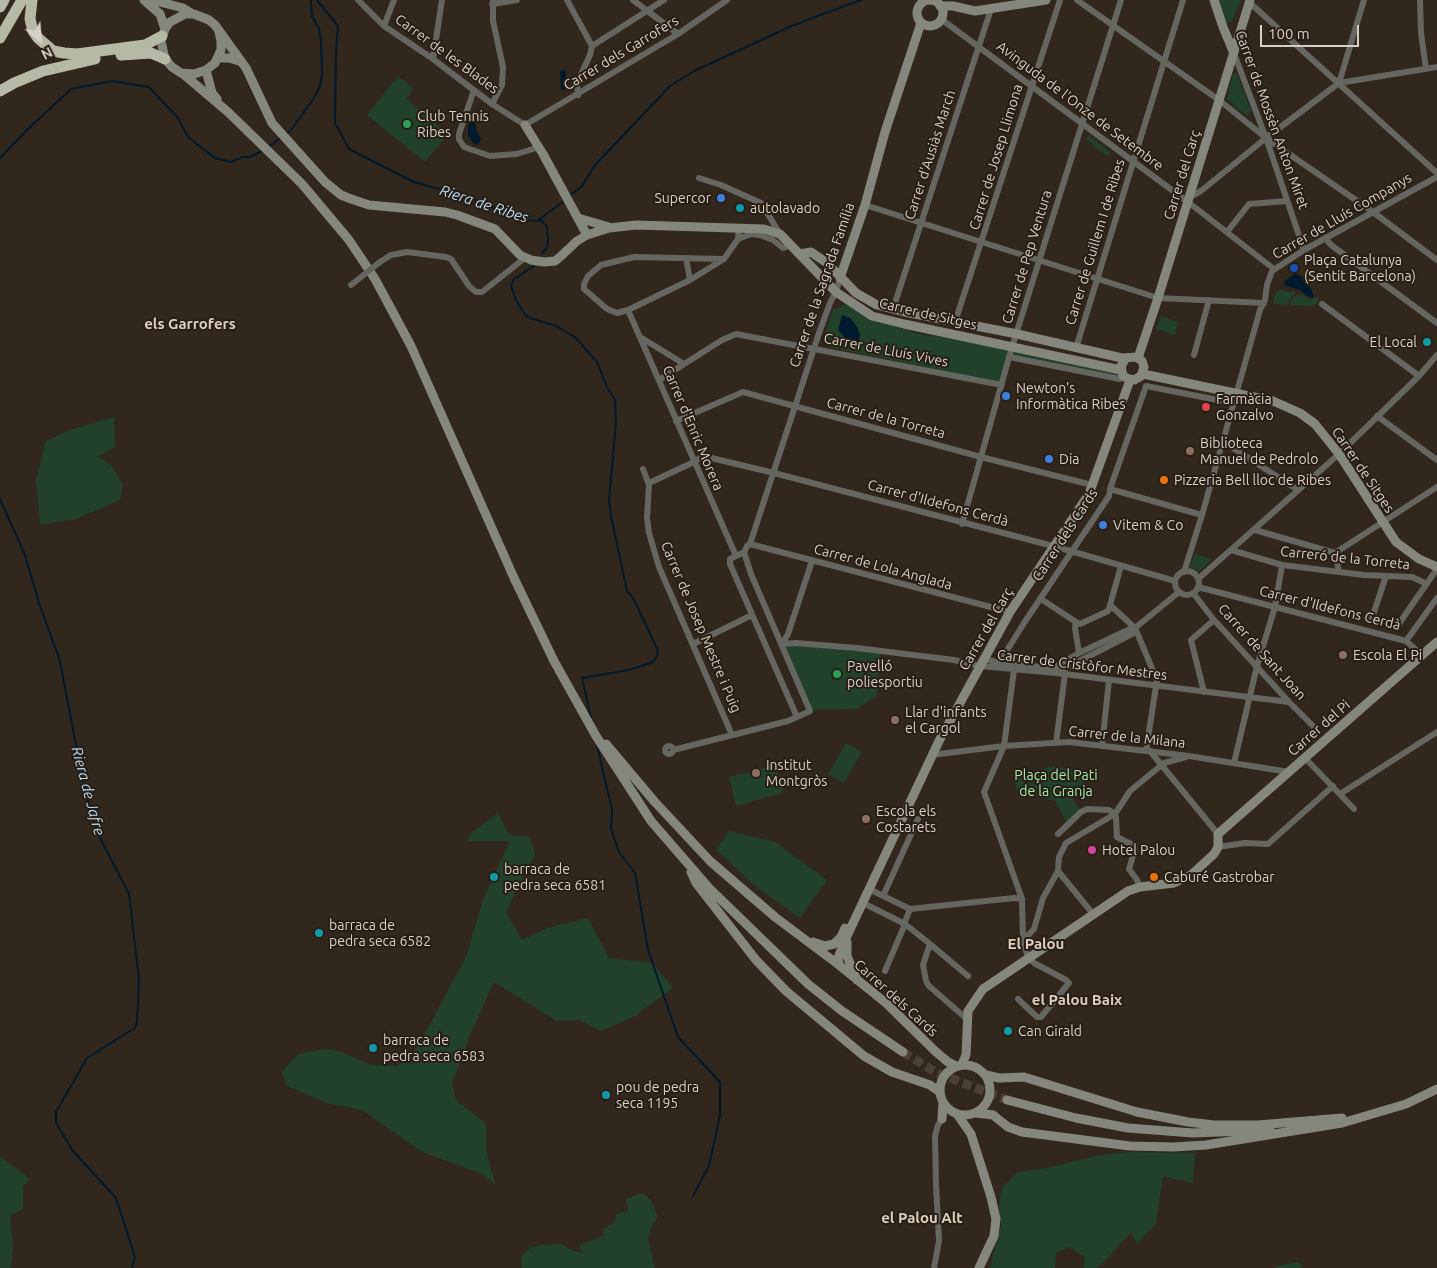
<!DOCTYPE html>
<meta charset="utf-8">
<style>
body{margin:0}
#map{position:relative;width:1437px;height:1268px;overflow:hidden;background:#32271c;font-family:Ubuntu,sans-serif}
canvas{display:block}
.north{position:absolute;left:15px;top:15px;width:50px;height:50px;-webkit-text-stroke:4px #281e13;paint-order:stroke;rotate:153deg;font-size:14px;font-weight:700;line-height:20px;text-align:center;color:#d7d0c9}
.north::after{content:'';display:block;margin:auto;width:18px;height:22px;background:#d7d0c9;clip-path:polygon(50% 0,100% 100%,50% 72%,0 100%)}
.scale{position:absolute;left:1260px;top:25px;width:99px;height:22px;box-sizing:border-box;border:2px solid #d7d0c9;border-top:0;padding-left:6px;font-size:15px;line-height:18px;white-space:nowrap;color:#d7d0c9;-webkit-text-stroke:4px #281e13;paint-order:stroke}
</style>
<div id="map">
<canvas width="1437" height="1268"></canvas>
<div class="north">N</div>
<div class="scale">100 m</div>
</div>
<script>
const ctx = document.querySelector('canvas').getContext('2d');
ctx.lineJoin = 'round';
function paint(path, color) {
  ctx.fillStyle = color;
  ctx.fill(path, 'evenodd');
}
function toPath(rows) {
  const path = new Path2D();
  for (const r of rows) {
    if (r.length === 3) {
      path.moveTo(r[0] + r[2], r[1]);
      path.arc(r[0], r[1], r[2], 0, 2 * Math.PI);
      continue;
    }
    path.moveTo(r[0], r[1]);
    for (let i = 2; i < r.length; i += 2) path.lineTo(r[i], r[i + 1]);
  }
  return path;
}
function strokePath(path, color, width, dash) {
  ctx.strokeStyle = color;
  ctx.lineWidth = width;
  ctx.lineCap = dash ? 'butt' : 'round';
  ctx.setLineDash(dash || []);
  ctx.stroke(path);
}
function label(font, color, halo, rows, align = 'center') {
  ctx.font = font + ' Ubuntu,sans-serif';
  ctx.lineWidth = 4;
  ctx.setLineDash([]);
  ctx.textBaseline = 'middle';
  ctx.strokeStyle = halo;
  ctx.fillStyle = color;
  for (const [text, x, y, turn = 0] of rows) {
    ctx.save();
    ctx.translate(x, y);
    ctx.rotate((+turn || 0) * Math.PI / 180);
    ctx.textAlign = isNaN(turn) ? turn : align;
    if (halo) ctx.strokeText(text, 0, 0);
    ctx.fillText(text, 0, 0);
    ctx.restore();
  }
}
const green = toPath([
 [1217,0,1241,0,1232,21,1225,24],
 [1233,73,1237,74,1251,111,1248,115,1246,115,1233,106,1234,104,1227,99],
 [398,76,414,89,406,99,448,134,425,162,367,115],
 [1089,136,1110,152,1107,156,1086,139],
 [1280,290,1291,292,1294,291,1296,293,1291,297,1287,305,1273,304,1276,293],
 [1297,295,1303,295,1310,300,1317,297,1319,301,1313,306,1290,305,1292,298],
 [846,304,863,315,915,333,929,336,950,337,1009,350,1000,383,830,347,824,338,833,310],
 [1161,316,1178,322,1175,335,1156,329],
 [1013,350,1119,373,1121,377,1012,355],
 [114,417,115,447,98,456,111,465,123,484,120,500,76,519,40,525,36,480,46,441,70,430],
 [1195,554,1212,559,1200,571,1190,567],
 [782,644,881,651,877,696,857,709,809,710],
 [846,743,862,752,844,783,828,774],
 [776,765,783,793,736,806,729,777],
 [1054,766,1078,771,1085,783,1071,796,1081,812,1067,823,1055,801,1035,796,1032,791,1019,796,1014,779],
 [498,813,509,835,530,837,535,855,506,912,522,940,547,928,588,918,609,958,652,963,673,988,635,1016,601,1031,579,1020,557,1021,494,982,469,1037,452,1084,456,1100,486,1124,486,1150,495,1184,480,1173,422,1152,362,1110,329,1104,287,1086,282,1072,298,1054,326,1049,342,1052,371,1065,398,1066,413,1052,430,1024,466,957,483,900,510,841,467,841,472,832],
 [729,831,775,842,827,880,800,918,759,889,716,850],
 [1131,1152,1195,1153,1193,1183,1163,1176,1156,1223,1137,1244,1131,1232,1109,1257,1097,1268,1084,1268,1085,1257,1069,1247,1056,1253,1055,1268,990,1268,1001,1227,999,1207,1002,1188,1018,1172,1041,1169,1101,1155],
 [0,1156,30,1179,23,1186,23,1209,10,1215,13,1245,11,1268,0,1268],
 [642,1193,651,1200,658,1217,653,1223,648,1239,655,1268,522,1268,521,1257,530,1248,540,1245,561,1244,574,1251,583,1253,579,1245,604,1236,602,1230,616,1221,616,1214,628,1211,626,1199],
 [1298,1262,1303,1268,1274,1268,1277,1266]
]);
const water = toPath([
 [566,70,566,90,561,90,560,71],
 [473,122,475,123,476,129,481,139,479,144,475,145,473,143,468,135,468,126,469,123],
 [1295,273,1302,277,1304,283,1311,288,1314,297,1308,297,1300,290,1284,285,1285,281],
 [842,315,850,318,856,325,860,334,859,341,845,338,838,330]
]);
const stream = toPath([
 [317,0,338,26,336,51,335,123,349,149,414,182,474,199,506,214,526,220,537,221,564,201],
 [286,134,291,130,314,98,320,86,322,74,321,40,319,29,312,16,311,0],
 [268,147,282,137],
 [0,158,28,129,71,89,112,81,149,87,178,118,188,137,215,158,231,162,243,157,250,157,264,150],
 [569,196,581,187,596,164,670,86,694,71,794,25,861,0],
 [540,220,547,226,548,240,547,248,542,253],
 [534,266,514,279,511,286,516,300,526,316,530,318,556,326,575,337,597,362,607,387,615,400,616,423,609,500,611,516,627,591,633,598,657,648,658,654,653,662,629,670,582,678,591,718],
 [0,499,25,555,39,603,60,661,83,782,97,832,129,894,139,979,137,1022,135,1028,87,1058,56,1112,56,1123,73,1151,116,1198,135,1257,132,1268],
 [597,745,612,810,611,829,619,852,635,873,648,950,678,1037,720,1082,720,1115,709,1166,693,1196]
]);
const secondaryTunnel = toPath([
 [903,1052,937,1073,1007,1100]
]);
const street = toPath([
 [358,0,384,26,433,59,492,104,525,125,678,34,727,0],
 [567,0,592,46,590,55,577,83,578,95],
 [633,0,678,34],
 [1077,0,1219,100,1266,138,1373,212,1437,260],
 [1420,0,1421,33,1426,69],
 [1249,2,1437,173],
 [492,4,517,0],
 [941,19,1188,202,1274,269],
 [384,26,394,0],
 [592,46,664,0],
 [1233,51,1266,138,1304,250],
 [433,59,442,0],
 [1339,83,1364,0],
 [474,90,459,134,459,139,464,147,490,156,517,154,539,147],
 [492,104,502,85,503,67,493,21,493,0],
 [699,178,721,185,761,203,780,234],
 [1190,197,1201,191,1266,138,1339,83,1437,67],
 [865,205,1158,298,1264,303],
 [1227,232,1249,204,1287,201],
 [1325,238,1331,245,1437,323],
 [738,239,751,234,760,235,773,240,783,248,791,245],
 [686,258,690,280],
 [724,259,634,257,601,265,588,276,584,284,584,289,607,309,617,313,628,310,690,280,724,259,738,239,739,227],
 [380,262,391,255,407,252,446,257,451,259,469,286,476,292,482,292,526,257],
 [1322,304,1419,376],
 [893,309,991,9],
 [628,310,736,556],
 [955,322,1060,0],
 [640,337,684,364],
 [1076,348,1183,0],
 [1194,355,1209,300],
 [1009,357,1120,379,1125,377],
 [659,380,722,340,736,334,1002,385],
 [1377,416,1437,460],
 [676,421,743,392,981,457,1092,485],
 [1222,441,1298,490],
 [643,469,649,485,647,518,649,533,659,567,732,735],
 [649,483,694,462,703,456,774,473,1053,546,1175,581],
 [1110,489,1202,515],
 [962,524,1012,347,1121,0],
 [1255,530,1335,553],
 [750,544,1010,612],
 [1231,550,1282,565,1364,575,1412,577,1427,584],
 [744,553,747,546,750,544,819,333,830,303,836,292,840,278],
 [1335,553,1437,487],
 [1335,553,1339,572],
 [1121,566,1110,605,1135,628,1157,680,1146,751],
 [1187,583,12],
 [1184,572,1202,515,1260,310,1265,300,1267,285,1272,271,1304,250,1437,177],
 [1198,579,1339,454,1419,376,1437,355],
 [1198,587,1406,641,1422,655],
 [1193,593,1214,620,1289,702,1314,727],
 [1041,599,1076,622,1075,628,1079,653],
 [1371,621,1386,576],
 [1076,622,1080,624,1108,611,1110,605],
 [1398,625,1437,569],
 [1406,641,1437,598],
 [693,644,752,615],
 [782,644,796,643,857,648,954,660,980,666,1056,673,1289,702],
 [782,644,788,634,812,561],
 [985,659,999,663,1053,668,1079,653,1130,629,1135,628],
 [999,663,1026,620,1109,496,1110,489,1146,386,1233,403],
 [1014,670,1004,746,984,792,1022,899,1023,941,1028,957,1034,963,1066,980,1069,983,1041,1017,1037,1017,1018,999],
 [1056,673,1132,634,1135,628,1179,592],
 [1204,692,1191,640,1214,620],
 [1056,743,1065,674],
 [1102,746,1109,680],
 [669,750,4],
 [673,750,788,721,797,717,810,711,751,574,745,555,742,553,730,559,730,564,797,717],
 [1150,751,1218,834],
 [931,755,1004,746,1069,742,1189,756,1289,772],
 [1305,758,1354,809],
 [1234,763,1257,666,1275,607,1282,565],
 [1340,794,1437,732],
 [1058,834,1081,812,1087,809,1109,810,1115,814,1116,818,1117,837,1133,845,1135,849,1129,869,1137,880,1140,887],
 [1218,847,1245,843,1268,844,1333,786],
 [1058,871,1093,914],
 [869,889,910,909],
 [883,896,918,819],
 [863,903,905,924,930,944,923,965,926,981,929,986,968,1020],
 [910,909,1014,898,1022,899],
 [904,924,910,909],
 [1023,941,1034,929,1043,898,1058,871,1059,857,1066,843,1115,814,1130,791,1164,763,1186,757],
 [930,944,968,976],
 [885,971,905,924],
 [934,1268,939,1241,936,1184,935,1136,938,1125,942,1119]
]);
const secondary = toPath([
 [144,0,160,14,165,29],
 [152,0,183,8,193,14],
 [1214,0,1223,27,1233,51],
 [930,13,13],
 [940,6,953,6,975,11,1046,0],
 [219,32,221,41,221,50,215,63,206,70,194,74,181,73,172,67,165,59,161,41,165,29,170,22,185,14,194,14,209,20,215,25,246,68,272,123,325,182,341,195,351,199,369,205,445,212,457,215,495,229,520,255,531,260,544,262,555,261,560,257,577,241,587,235,609,228,636,225,764,229,780,234,836,292,872,316,904,324,1121,370],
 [218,58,229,58,239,61],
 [206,70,212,93,217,99],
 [182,73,228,112,302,184,349,240,375,279,411,346,514,578,554,661,596,736,651,821,709,888,808,984,842,1011,903,1052],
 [525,125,543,154,587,235],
 [578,218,609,227],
 [800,254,811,252,827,263,856,293,877,305,905,312,1017,334,1122,358,1136,357,1142,361,1144,367,1141,376,1134,380,1129,379,1123,376,1121,366,1126,358],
 [840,278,865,205,885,132,921,23],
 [1138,358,1158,298,1250,0],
 [1143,374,1273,401,1300,413,1315,424,1339,454,1396,542,1419,559,1437,567],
 [606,744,654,801,710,861,775,917,839,965,886,1003,935,1051,948,1062,956,1066],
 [691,872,696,883,756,960,786,991,864,1056,892,1072,930,1085,940,1092],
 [813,942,825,946,834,944,841,937,845,928],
 [847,942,847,956,857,980],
 [839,965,838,958,846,938,939,741,1010,612,1089,494,1130,380],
 [962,1064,966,1055,968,1011,983,989,1128,891,1140,887,1174,883,1191,875,1214,854,1218,847,1218,834,1437,642],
 [965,1090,25],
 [986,1075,999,1078,1024,1077,1137,1112,1188,1122,1214,1125,1258,1125,1342,1118],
 [1007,1100,1076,1118,1128,1128,1193,1133,1270,1130],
 [976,1113,993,1115,1008,1127,1022,1132,1130,1146,1173,1147,1206,1145,1342,1123,1406,1104,1437,1089],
 [957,1114,971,1134,991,1197,996,1219,994,1236,979,1268],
 [942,1119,943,1102]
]);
const highway = toPath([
 [32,0,30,19,33,31,38,38,53,51,64,53,77,54,145,45,162,36],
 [0,7,4,0],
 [0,38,22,0],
 [121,55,151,53,165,59],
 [0,91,14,83,43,71,95,59]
]);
const streetBridge = toPath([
 [351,285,380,262]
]);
const markers = [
 [407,124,5,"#2e9e5b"],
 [721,198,5,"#3f7fe0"],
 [740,208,5,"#0f9aa8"],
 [1294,268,5,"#1a4fb4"],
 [1427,342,5,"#0f9aa8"],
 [1006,396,5,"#3f7fe0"],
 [1206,407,5,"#e0444e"],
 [1190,451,5,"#8d6e63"],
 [1049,459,5,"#3f7fe0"],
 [1164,480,5,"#e8710a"],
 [1103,525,5,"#3f7fe0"],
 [1343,655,5,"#8d6e63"],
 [837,674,5,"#2e9e5b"],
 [895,720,5,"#8d6e63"],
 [756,773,5,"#8d6e63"],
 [866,819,5,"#8d6e63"],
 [1092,850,5,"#d1479c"],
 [494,877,5,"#0f9aa8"],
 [1154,877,5,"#e8710a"],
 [319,933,5,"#0f9aa8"],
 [1008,1031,5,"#0f9aa8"],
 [373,1048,5,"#0f9aa8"],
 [606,1095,5,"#0f9aa8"]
];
const streetNames = [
 ["Carrer dels Garrofers",621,53,-31],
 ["Carrer de les Blades",447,54,36],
 ["Avinguda de l'Onze de Setembre",1080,106,37],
 ["Carrer de Mossèn Anton Miret",1272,120,70],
 ["Carrer d'Ausiàs March",930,155,-72],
 ["Carrer de Josep Llimona",996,157,-73],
 ["Carrer del Carç",1182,175,-73],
 ["Carrer de Lluís Companys",1342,216,-30],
 ["Carrer de Guillem I de Ribes",1095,242,-73],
 ["Carrer de Pep Ventura",1027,257,-73],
 ["Carrer de la Sagrada Família",822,285,-71],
 ["Carrer de Sitges",928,314,13],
 ["Carrer de Lluís Vives",886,350,11],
 ["Carrer de la Torreta",886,418,15],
 ["Carrer d'Enric Morera",693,428,67],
 ["Carrer de Sitges",1363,470,56],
 ["Carrer d'Ildefons Cerdà",938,503,15],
 ["Carrer dels Cards",1065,535,-57],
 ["Carreró de la Torreta",1345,558,6],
 ["Carrer de Lola Anglada",883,567,15],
 ["Carrer d'Ildefons Cerdà",1330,608,14],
 ["Carrer de Josep Mestre i Puig",701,627,67],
 ["Carrer del Carç",986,629,-60],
 ["Carrer de Sant Joan",1262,652,48],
 ["Carrer de Cristòfor Mestres",1082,665,7],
 ["Carrer del Pi",1319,728,-41],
 ["Carrer de la Milana",1127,737,6],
 ["Carrer dels Cards",896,998,42]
];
const poiNames = [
 ["Club Tennis",417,116],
 ["Ribes",417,132],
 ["Supercor",711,198,"right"],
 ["autolavado",750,208],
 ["Plaça Catalunya",1304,260],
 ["(Sentit Barcelona)",1304,276],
 ["El Local",1417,342,"right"],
 ["Newton's",1016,388],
 ["Informàtica Ribes",1016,404],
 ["Farmàcia",1216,399],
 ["Gonzalvo",1216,415],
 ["Biblioteca",1200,443],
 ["Manuel de Pedrolo",1200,459],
 ["Dia",1059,459],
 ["Pizzeria Bell lloc de Ribes",1174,480],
 ["Vitem & Co",1113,525],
 ["Escola El Pi",1353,655],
 ["Pavelló",847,666],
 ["poliesportiu",847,682],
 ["Llar d'infants",905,712],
 ["el Cargol",905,728],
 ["Institut",766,765],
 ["Montgròs",766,781],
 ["Escola els",876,811],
 ["Costarets",876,827],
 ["Hotel Palou",1102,850],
 ["barraca de",504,869],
 ["pedra seca 6581",504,885],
 ["Caburé Gastrobar",1164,877],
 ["barraca de",329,925],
 ["pedra seca 6582",329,941],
 ["Can Girald",1018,1031],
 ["barraca de",383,1040],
 ["pedra seca 6583",383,1056],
 ["pou de pedra",616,1087],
 ["seca 1195",616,1103]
];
const parkNames = [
 ["Plaça del Pati",1056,775],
 ["de la Granja",1056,791]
];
const waterNames = [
 ["Riera de Ribes",484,204,18],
 ["Riera de Jafre",88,791,75]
];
const neighbourhoodNames = [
 ["els Garrofers",190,324],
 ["El Palou",1036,944],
 ["el Palou Baix",1077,1000],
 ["el Palou Alt",922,1218]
];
paint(green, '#22412a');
paint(water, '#001a2d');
strokePath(stream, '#001a2d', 2);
strokePath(secondaryTunnel, '#4b4036', 9, [9, 4.5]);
strokePath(street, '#65665f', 6);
strokePath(secondary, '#86877c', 9);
strokePath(highway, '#b7b9a7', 11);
strokePath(streetBridge, '#65665f', 6);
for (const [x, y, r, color] of markers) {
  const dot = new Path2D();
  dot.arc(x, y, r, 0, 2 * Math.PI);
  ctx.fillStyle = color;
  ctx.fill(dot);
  strokePath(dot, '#281e13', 2);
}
label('14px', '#d7d0c9', '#281e13', streetNames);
label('14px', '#d7d0c9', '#281e13', poiNames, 'left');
label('14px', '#a5e6b4', '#281e13', parkNames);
label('italic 15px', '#b6dbf9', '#281e13', waterNames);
label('bold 15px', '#dccec0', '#281e13', neighbourhoodNames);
</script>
